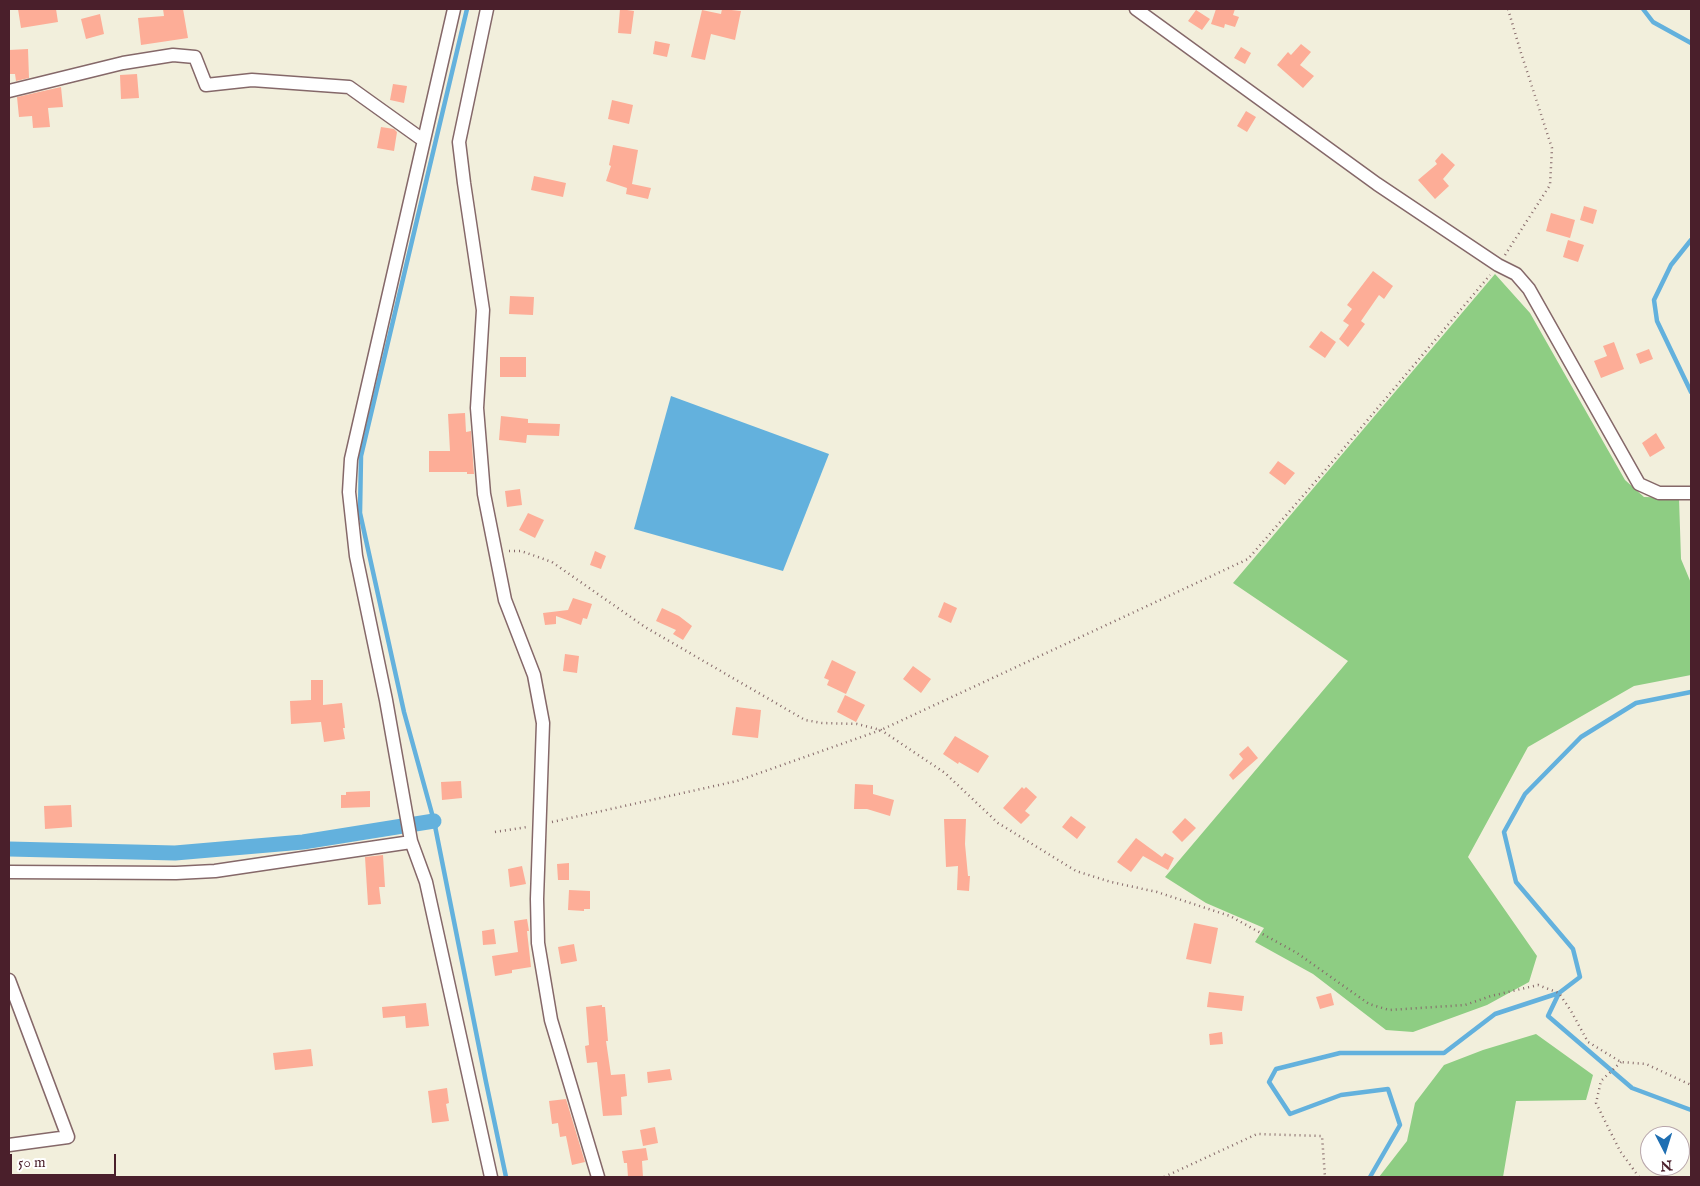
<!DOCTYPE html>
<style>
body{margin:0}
#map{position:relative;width:1700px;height:1186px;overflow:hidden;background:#f2efdc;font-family:"IM FELL English",serif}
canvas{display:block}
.frame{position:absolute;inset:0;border:10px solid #4a1f2b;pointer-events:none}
.north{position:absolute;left:1640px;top:1126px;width:50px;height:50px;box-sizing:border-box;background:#fff;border:1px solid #b7a5aa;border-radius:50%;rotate:175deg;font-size:14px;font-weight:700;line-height:20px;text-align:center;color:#4a1f2b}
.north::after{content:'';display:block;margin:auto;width:18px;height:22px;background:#1f6fb2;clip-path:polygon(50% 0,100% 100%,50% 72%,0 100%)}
.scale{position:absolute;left:10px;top:1154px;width:106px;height:22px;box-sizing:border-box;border:2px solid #4a1f2b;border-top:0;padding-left:6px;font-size:15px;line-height:18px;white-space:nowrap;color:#4a1f2b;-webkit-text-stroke:4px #fff;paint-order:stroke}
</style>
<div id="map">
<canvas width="1700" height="1186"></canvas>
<div class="frame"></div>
<div class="north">N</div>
<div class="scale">50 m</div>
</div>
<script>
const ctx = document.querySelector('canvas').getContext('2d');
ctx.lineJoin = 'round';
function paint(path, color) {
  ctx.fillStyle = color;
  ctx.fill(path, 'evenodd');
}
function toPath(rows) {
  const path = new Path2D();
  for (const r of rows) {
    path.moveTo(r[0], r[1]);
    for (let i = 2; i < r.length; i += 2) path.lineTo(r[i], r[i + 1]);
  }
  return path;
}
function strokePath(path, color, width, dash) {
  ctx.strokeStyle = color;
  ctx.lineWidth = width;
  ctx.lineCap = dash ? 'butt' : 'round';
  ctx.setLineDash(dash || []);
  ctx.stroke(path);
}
const green = toPath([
 [1495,274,1530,313,1625,480,1644,497,1679,498,1681,559,1691,583,1691,675,1634,686,1528,747,1468,857,1537,956,1529,982,1487,1005,1413,1032,1386,1030,1313,974,1255,942,1264,928,1206,903,1165,877,1348,661,1233,583],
 [1536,1034,1593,1075,1586,1100,1516,1101,1503,1177,1379,1177,1407,1141,1415,1103,1444,1065,1483,1050]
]);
const water = toPath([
 [671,396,829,454,783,571,634,529]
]);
const stream = toPath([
 [467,9,361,456,360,513,404,712,434,821,486,1082,506,1177],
 [1643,9,1653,22,1691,43],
 [1691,240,1671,265,1654,300,1657,321,1691,392],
 [1559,993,1548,1016,1632,1088,1691,1110],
 [1370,1177,1400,1125,1388,1089,1341,1095,1290,1114,1269,1082,1276,1069,1340,1053,1444,1053,1495,1014,1559,993,1580,977,1573,949,1516,882,1504,832,1525,794,1581,737,1636,703,1691,692]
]);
const canal = toPath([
 [9,849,175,853,303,842,434,821]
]);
const building = toPath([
 [18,9,56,9,58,22,21,28],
 [163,9,183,9,188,38,141,45,138,18,164,16],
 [620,9,634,11,631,34,618,33],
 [722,9,741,11,735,40,711,34,705,60,691,57,702,10,721,14],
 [1216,9,1235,9,1233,15,1239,17,1235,27,1225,24,1224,28,1211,24],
 [1196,10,1210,19,1202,30,1188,21],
 [100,14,104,34,86,39,81,19],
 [655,41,670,44,667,57,653,54],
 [1301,44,1311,52,1300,65,1314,76,1303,88,1277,65,1288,52,1291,55],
 [1241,47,1251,53,1245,64,1234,58],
 [28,49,29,78,16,81,15,74,9,74,9,50],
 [137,74,139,98,121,99,120,75],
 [393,84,407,86,404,103,390,100],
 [61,87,63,107,48,108,50,127,33,128,32,116,19,117,17,97],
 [612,100,633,105,629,124,608,119],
 [1246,111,1256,117,1247,132,1237,126],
 [381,127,394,129,397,132,394,151,377,148],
 [613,145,638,150,632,184,651,188,648,199,626,194,627,188,606,181,611,166,609,165],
 [1442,153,1455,165,1443,179,1449,186,1435,199,1418,180,1437,164,1435,161],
 [534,176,566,183,563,197,531,190],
 [1584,206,1597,210,1593,224,1580,220],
 [1551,213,1575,220,1570,238,1546,231],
 [1568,240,1584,245,1578,262,1563,257],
 [1373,271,1393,286,1384,299,1379,295,1361,321,1365,324,1348,347,1339,339,1349,325,1343,321,1352,309,1347,305],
 [510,296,534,297,533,315,509,314],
 [1321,331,1336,342,1325,358,1309,347],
 [1614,342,1624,369,1601,378,1594,361,1607,356,1603,346],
 [1649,349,1653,359,1640,364,1636,354],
 [500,357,526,357,526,377,500,377],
 [465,413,466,432,471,431,474,474,467,474,467,472,429,472,429,451,450,451,448,414],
 [501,416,528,419,528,423,560,424,559,436,527,435,526,443,499,440],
 [1656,433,1665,448,1650,457,1642,443],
 [1278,461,1295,473,1285,485,1269,473],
 [520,489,522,505,507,507,505,491],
 [528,513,544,520,535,538,519,530],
 [595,551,606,556,601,569,590,565],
 [573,598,592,604,587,619,583,618,581,625,556,616,556,624,545,625,543,613,568,610],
 [944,602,957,608,951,623,938,617],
 [662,608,679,616,692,626,683,640,673,634,676,630,656,621],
 [565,654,579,656,577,673,563,671],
 [832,660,856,672,846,694,827,685,829,680,824,678],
 [913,666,931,679,921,693,903,679],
 [311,680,323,680,323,705,342,703,345,728,343,728,345,739,324,742,321,722,291,724,290,701,311,700],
 [845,695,865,705,856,722,837,712],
 [736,707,761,710,758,738,732,735],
 [955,736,989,756,978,773,959,762,958,764,943,754],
 [1248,746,1258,758,1233,780,1229,775,1243,759,1239,754],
 [461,781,462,798,442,800,441,782],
 [855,784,873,785,873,794,894,800,890,816,867,809,854,809],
 [1022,787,1024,789,1026,787,1037,797,1025,811,1030,815,1021,824,1003,808],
 [370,791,370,807,341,808,341,795,346,795,346,792],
 [71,805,72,827,45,829,44,806],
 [1071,816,1086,827,1077,839,1062,827],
 [1185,818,1196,828,1182,842,1172,832],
 [944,819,966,819,965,844,968,876,970,876,969,891,957,890,958,866,946,867],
 [1136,838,1162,857,1165,853,1174,858,1168,870,1143,856,1131,872,1117,862],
 [383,855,385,887,379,887,381,904,368,905,365,857],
 [569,863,569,880,558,880,557,864],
 [522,866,526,884,510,887,508,869],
 [569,890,590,891,590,909,584,909,584,911,568,910],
 [527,919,529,931,527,931,531,967,512,970,512,973,495,976,492,956,518,952,514,921],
 [1194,923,1218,928,1211,964,1186,959],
 [494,929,496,944,483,945,482,931],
 [574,944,577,961,561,964,558,947],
 [1209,992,1244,996,1242,1011,1207,1007],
 [1331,993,1334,1005,1320,1009,1316,997],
 [426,1003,429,1026,406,1028,405,1016,383,1018,382,1007],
 [602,1005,602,1007,605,1007,608,1041,606,1041,611,1075,625,1074,627,1096,621,1097,622,1115,603,1116,597,1062,587,1063,585,1046,589,1045,586,1007],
 [1222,1032,1223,1044,1210,1045,1209,1034],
 [311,1049,313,1066,275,1070,273,1053],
 [670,1069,672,1080,648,1083,647,1072],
 [447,1088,449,1103,446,1104,449,1121,432,1123,428,1091],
 [566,1099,585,1162,572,1165,566,1136,560,1137,558,1123,552,1124,549,1101],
 [655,1127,658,1143,643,1146,640,1130],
 [646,1148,648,1160,642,1161,643,1177,628,1177,627,1163,624,1163,622,1151]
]);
const path = toPath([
 [1505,255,1550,185,1552,148,1521,53,1508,9],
 [509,551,521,551,552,562,645,627,805,720,822,723,857,724,881,730,945,773,998,823,1076,871,1111,882,1157,892,1230,916,1297,953,1369,1004,1389,1010,1465,1005,1491,996,1538,985,1559,993,1571,1011,1588,1042,1621,1062,1646,1064,1691,1085],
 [552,822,737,781,881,730,1248,559,1322,474,1490,275],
 [495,832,527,827],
 [1621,1062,1601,1081,1596,1103,1620,1151,1639,1177],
 [1164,1177,1257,1134,1322,1136,1325,1177]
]);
const minor = toPath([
 [454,9,351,459,349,492,356,556,386,700,411,841,426,882,491,1177],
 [487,9,459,142,464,183,483,310,477,408,484,494,505,600,534,675,543,723,537,899,538,943,551,1020,598,1177],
 [1136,9,1377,184,1498,265,1516,274,1529,289,1639,484,1659,493,1691,493],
 [9,91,123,63,173,55,195,57,206,85,252,80,349,87,423,140],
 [9,872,176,873,215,871,411,842],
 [9,980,68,1137,9,1145]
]);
paint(green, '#8ecd83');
paint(water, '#63b1dd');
strokePath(stream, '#63b1dd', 4.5);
strokePath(canal, '#63b1dd', 15);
paint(building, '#fdad97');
strokePath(minor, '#856869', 15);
strokePath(path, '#856869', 2.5, [1, 4]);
strokePath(minor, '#fff', 12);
</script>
